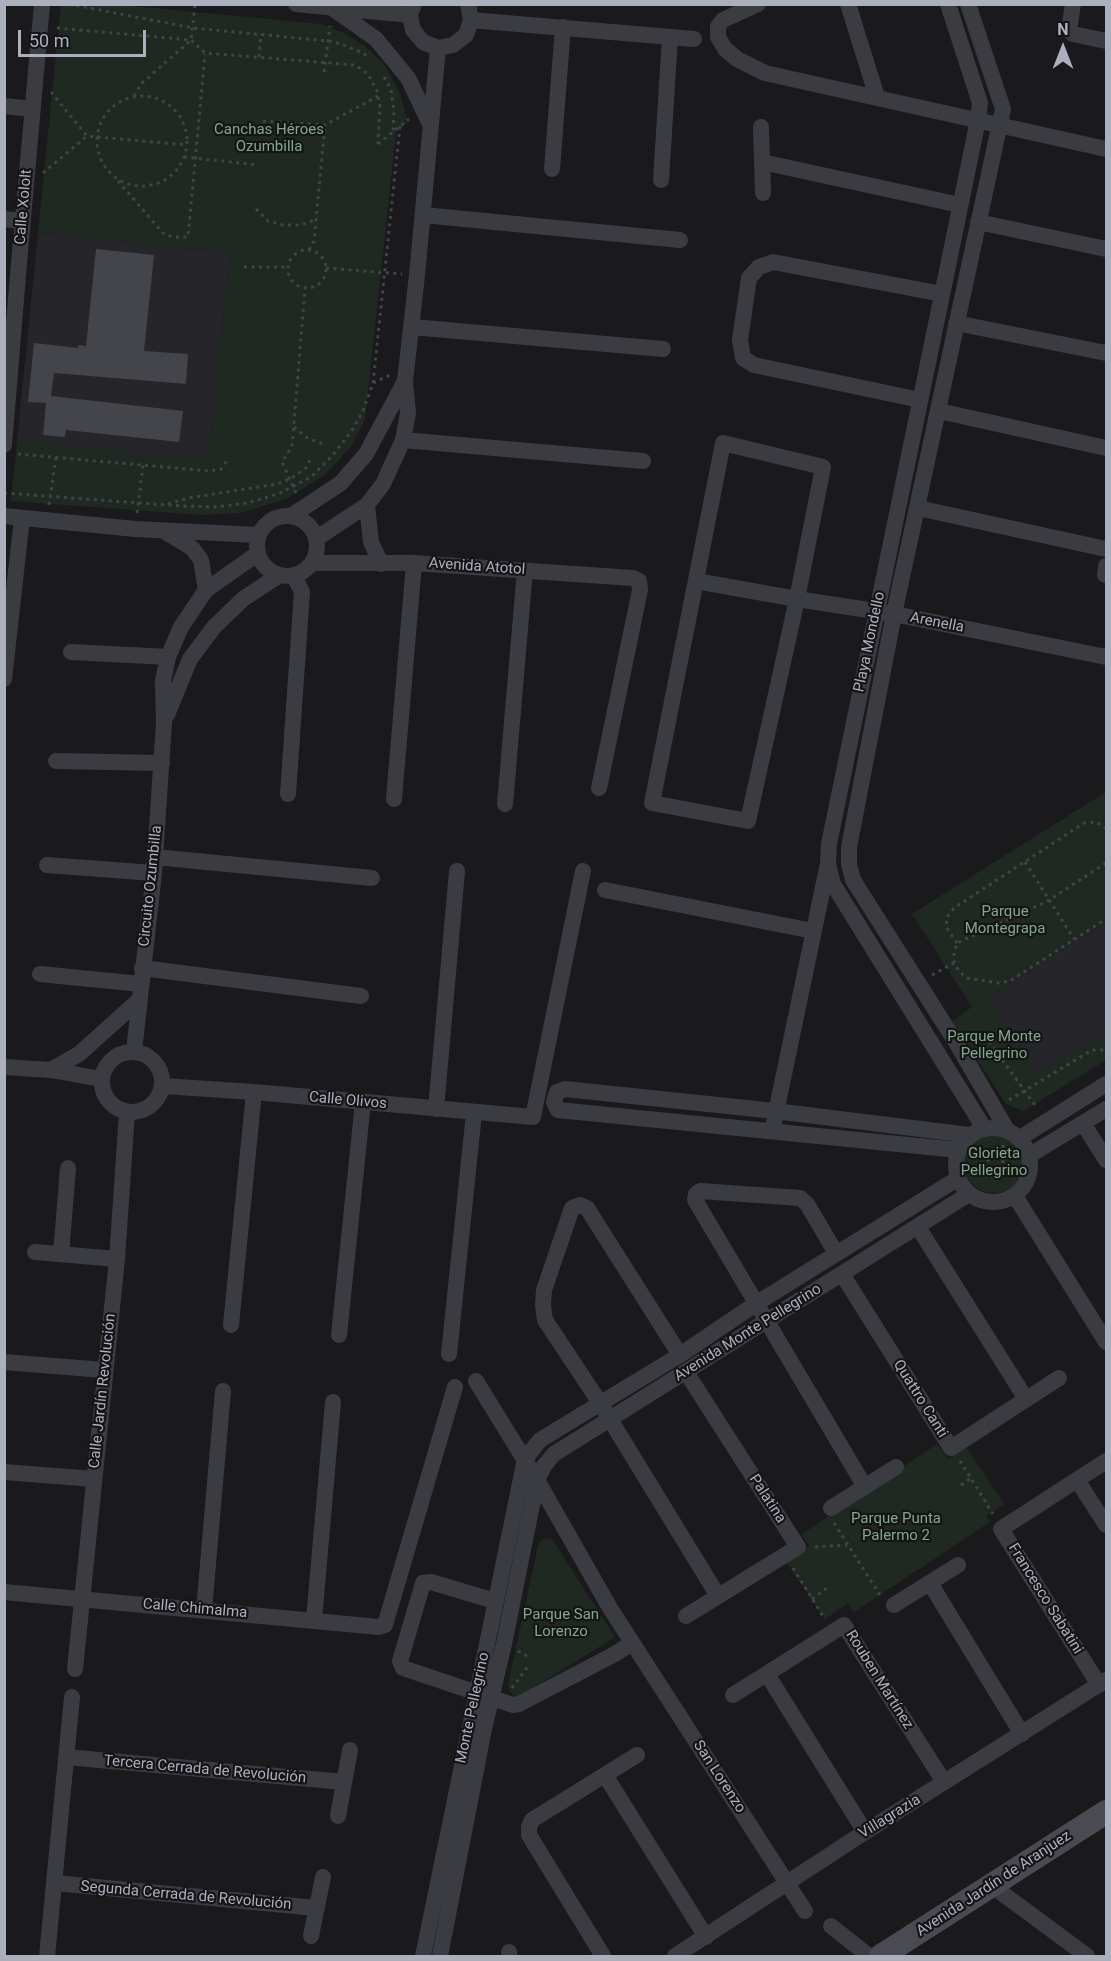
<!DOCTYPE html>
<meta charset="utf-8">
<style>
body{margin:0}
#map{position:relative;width:1111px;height:1961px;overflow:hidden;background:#1a1a1d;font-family:Roboto,sans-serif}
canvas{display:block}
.frame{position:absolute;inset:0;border:6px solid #acb0bd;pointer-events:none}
.north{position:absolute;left:1033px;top:18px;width:60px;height:60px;-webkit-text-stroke:4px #151518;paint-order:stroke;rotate:0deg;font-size:16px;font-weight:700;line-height:24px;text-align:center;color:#acb0bd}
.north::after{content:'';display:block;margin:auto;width:21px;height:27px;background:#acb0bd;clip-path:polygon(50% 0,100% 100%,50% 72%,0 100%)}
.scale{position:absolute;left:18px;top:30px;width:128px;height:27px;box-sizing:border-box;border:3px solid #acb0bd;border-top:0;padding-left:8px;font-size:18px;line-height:21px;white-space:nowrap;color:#acb0bd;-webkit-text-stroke:4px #151518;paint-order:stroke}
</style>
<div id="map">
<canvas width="1111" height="1961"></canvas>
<div class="frame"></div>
<div class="north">N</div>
<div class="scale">50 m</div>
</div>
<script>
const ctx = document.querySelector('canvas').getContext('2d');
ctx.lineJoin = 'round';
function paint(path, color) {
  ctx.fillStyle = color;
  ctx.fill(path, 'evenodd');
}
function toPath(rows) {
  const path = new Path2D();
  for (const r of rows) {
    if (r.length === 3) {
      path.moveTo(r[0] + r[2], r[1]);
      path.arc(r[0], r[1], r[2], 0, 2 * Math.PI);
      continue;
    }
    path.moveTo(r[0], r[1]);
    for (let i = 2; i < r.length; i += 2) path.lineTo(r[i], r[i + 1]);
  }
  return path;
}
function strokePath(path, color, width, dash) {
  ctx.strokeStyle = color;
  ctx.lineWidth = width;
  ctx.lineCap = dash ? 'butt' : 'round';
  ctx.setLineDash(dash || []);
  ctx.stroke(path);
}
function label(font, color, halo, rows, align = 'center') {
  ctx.font = font + ' Roboto,sans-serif';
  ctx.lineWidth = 4.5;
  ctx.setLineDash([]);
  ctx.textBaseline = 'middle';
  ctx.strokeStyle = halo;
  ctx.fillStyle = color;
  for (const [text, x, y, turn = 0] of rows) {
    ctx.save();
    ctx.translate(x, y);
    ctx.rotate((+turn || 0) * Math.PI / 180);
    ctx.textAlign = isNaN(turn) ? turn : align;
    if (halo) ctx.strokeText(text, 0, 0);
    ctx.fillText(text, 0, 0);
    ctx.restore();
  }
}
const built = toPath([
 [38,233,230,253,208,461,17,441],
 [1106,922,1106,1031,1038,1074,989,997]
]);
const green = toPath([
 [61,5,122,5,321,24,344,33,365,46,384,64,399,91,408,122,396,133,365,420,350,448,326,474,286,499,240,513,201,515,11,501,17,441,208,460,230,253,38,233],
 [1106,792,1106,922,989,997,1038,1074,1106,1031,1106,1060,1023,1111,1006,1104,952,1021,972,1007,912,914],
 [994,1163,30],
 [937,1444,948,1459,966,1447,1004,1504,986,1516,990,1522,854,1612,848,1603,825,1619,786,1562,809,1546,802,1534],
 [545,1538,552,1539,615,1637,518,1697,513,1695,509,1690,508,1684,539,1542]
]);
const building = toPath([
 [96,249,154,255,144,351,188,354,186,384,54,373,51,396,183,411,179,442,66,430,65,437,43,435,46,403,28,402,34,343,78,348,78,345,86,346]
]);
const path = toPath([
 [69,4,193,28,328,41,341,44,363,53,369,58],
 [57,28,191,40,205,53,355,65,368,74,377,91,380,107,378,144],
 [259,57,261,34],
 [324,72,330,26],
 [384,77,391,89,394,110,393,132],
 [51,92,87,136,187,145],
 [142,141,45],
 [134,96,141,84,191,40,195,4],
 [263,121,325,125,378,96],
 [378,144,409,119],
 [184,157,259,165],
 [43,173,87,136],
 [118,181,163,233,172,237,188,237,205,54],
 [256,209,268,221,283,225,301,225,317,219],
 [307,269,19],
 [309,250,314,241,325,125],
 [244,267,287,267],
 [326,268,402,274],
 [373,383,400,126],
 [294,427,306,437,322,444],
 [18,454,209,471,221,469,229,458],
 [4,493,182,506,215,507,248,503,280,493,311,477,332,456,351,432,363,411,373,383,390,375],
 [296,493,282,462,292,446,305,289],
 [168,504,188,498,277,484,290,479,306,468,312,456],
 [49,505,56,457],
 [137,513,143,465],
 [1025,862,1074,939],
 [1106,863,1046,902,957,943,954,953,954,963,959,971,967,978,999,983,1010,981,1106,919],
 [957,943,946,927,947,917,954,908,1084,823,1096,822,1106,828],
 [932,975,954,963],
 [970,1036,978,1034,985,1036,1037,1108],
 [1009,1100,1092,1050,1106,1050],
 [1003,1145,1003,1167,1017,1166],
 [1003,1154,980,1163,984,1176,1002,1177,1003,1167],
 [960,1461,993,1514],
 [961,1485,971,1478],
 [834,1523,880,1595],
 [815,1547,847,1545],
 [793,1568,824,1618],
 [812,1599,827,1588],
 [518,1651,527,1656],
 [512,1688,529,1665]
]);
const street = toPath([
 [296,4,410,15],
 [414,4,410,15,413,30,423,42,438,48,453,45,466,35,471,20,468,4],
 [758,4,723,20,718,26,718,37,725,49,737,59,765,73,1106,149],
 [848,4,877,97],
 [948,4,980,103,978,120,829,844,828,864,833,884,984,1128],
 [968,4,1003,109,894,614,849,847,849,864,853,880,957,1044,1007,1130],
 [1073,4,1069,30,1073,34,1106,41],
 [332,8,376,39,408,78,430,124],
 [471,20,694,39],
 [4,106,33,109],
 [761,127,763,193],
 [762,162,960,205],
 [552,169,563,27],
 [661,180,670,37],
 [423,215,680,240],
 [4,219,23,221],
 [978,222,1106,249],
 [956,323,1106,353],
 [412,327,663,349],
 [920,400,754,365,743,358,740,340,749,278,759,267,773,262,942,294],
 [939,411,1106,448],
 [403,440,643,461],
 [723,443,823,467,797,599,748,821,652,803,723,443],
 [4,445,19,263,42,4],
 [367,505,371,542,381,564],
 [918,508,1106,549],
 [287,546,30],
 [4,516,135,529,258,535],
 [291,516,341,483,366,454,405,381],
 [167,533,192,548,201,560,206,590],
 [317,538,367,505,383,484,403,440,408,413,405,381,417,275,438,48],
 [314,563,414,563,633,578,639,581,640,590,599,788],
 [1105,575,1106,566],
 [696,581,797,599,894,614,1106,657],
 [71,652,168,657],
 [4,679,22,518],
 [167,715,190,659,214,627,243,599,278,576],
 [56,761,162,763],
 [288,794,302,592,294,576],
 [394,799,414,563],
 [505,804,525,570],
 [155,857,372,878],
 [47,865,154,873],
 [605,890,813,931],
 [142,968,361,996],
 [40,974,141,984],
 [134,1051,154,873,164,722,163,681,168,657,181,627,206,590,257,554],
 [132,1082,30],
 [4,1067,51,1070,101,1079],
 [51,1070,79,1054,139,1000],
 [163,1086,254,1092,533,1117,583,871],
 [436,1109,457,871],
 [774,1122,827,868],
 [1083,1123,1106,1160],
 [993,1165,37],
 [1020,1138,1106,1084],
 [958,1150,558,1110,554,1102,557,1092,565,1089,775,1111,969,1135],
 [1030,1155,1106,1109],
 [1015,1196,1106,1342],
 [918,1227,1026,1399],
 [35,1252,117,1259],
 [836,1253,807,1204,800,1198,700,1191,696,1194,695,1200,865,1487],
 [61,1254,68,1168],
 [842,1274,951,1448,1059,1378],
 [231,1325,254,1092],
 [339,1335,363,1102],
 [449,1354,474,1113],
 [680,1355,587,1208,580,1205,572,1208,544,1290,543,1305,545,1320,600,1403,718,1596],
 [4,1362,104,1370],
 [476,1381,537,1480,610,1608,805,1911],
 [4,1472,94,1479],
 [1077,1480,1106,1525],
 [831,1508,896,1467],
 [930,1583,1022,1734],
 [4,1592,379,1627,385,1625,455,1387],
 [495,1601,431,1582,423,1583,400,1661,403,1668,513,1705,519,1704,615,1654,632,1643],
 [894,1605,958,1565],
 [204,1610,223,1391],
 [686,1616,798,1547,686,1372],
 [314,1620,333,1402],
 [75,1669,117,1259,127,1113],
 [767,1674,865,1832],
 [1099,1685,1001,1529,1106,1461],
 [733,1695,844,1625,944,1782],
 [66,1757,344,1782],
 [605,1775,706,1937],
 [338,1816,350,1750],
 [55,1883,316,1908],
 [991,1885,1087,1956],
 [831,1926,869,1956],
 [311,1936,323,1877],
 [47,1956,72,1697],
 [423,1956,525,1459,540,1440,680,1355,757,1303,957,1179],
 [440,1956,484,1729,504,1644,537,1480,544,1466,554,1454,969,1194],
 [509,1956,509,1952],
 [603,1956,529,1835,529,1827,532,1820,637,1755],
 [675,1956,865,1832,1106,1680]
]);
const secondary = toPath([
 [881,1956,1106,1812]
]);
const parkNames = [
 ["Canchas Héroes",269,130],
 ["Ozumbilla",269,147],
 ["Parque",1005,912],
 ["Montegrapa",1005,929],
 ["Parque Monte",994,1037],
 ["Pellegrino",994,1054],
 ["Glorieta",994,1154],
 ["Pellegrino",994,1171],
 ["Parque Punta",896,1519],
 ["Palermo 2",896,1536],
 ["Parque San",561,1615],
 ["Lorenzo",561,1632]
];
const streetNames = [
 ["Calle Xololt",24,207,-85],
 ["Avenida Atotol",477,567,4],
 ["Arenella",937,623,11],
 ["Playa Mondello",870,642,-78],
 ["Circuito Ozumbilla",151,886,-84],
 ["Calle Olivos",348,1101,5],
 ["Avenida Monte Pellegrino",748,1333,-32],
 ["Calle Jardín Revolución",103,1391,-84],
 ["Quattro Canti",920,1399,58],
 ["Palatina",767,1499,57],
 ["Francesco Sabatini",1045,1599,58],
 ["Calle Chimalma",195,1609,5],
 ["Rouben Martínez",879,1680,58],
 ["Monte Pellegrino",473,1708,-78],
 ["Tercera Cerrada de Revolución",205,1770,5],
 ["San Lorenzo",719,1777,57],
 ["Villagrazia",890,1817,-32],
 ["Avenida Jardín de Aranjuez",994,1884,-33],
 ["Segunda Cerrada de Revolución",186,1896,5]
];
paint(built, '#26262a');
paint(green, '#1f2921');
paint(building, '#44454a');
strokePath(path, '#414349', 3, [3, 4.5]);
strokePath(street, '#3b3c42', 16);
strokePath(secondary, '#494a52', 24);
label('15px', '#82a987', '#151518', parkNames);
label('15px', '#acb0bd', '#151518', streetNames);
</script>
